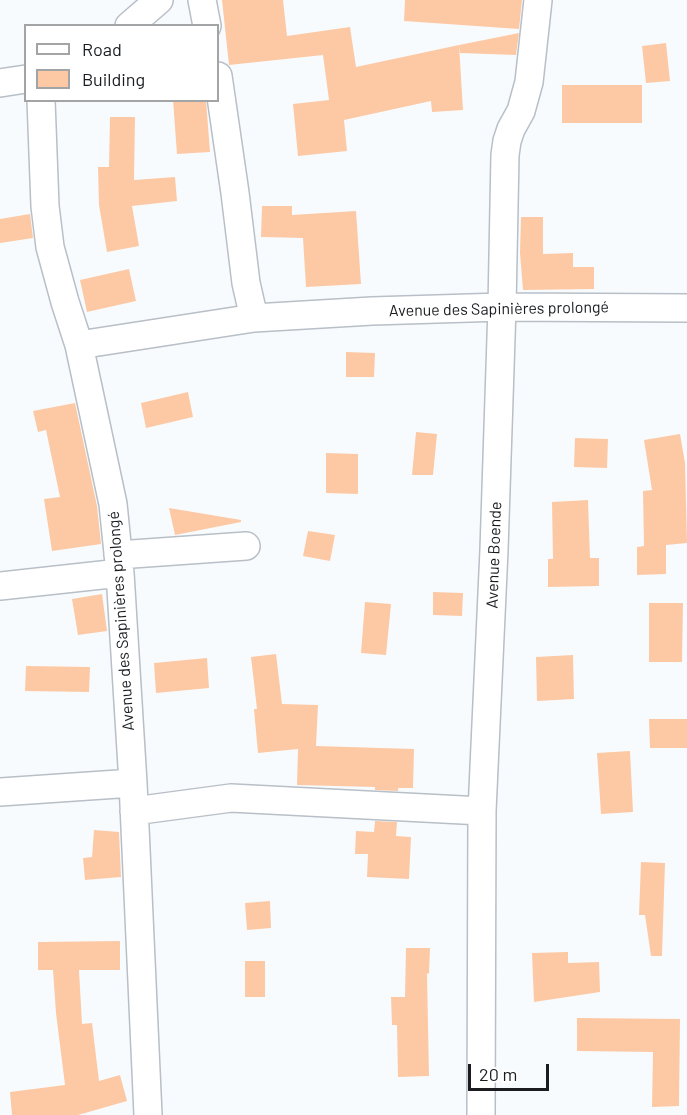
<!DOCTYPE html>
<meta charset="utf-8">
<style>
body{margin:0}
#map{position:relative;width:687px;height:1115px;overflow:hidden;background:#f8fbfe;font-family:Barlow,sans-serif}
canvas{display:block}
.legend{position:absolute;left:24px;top:24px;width:195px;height:78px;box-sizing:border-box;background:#fff;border:2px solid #a3a4a5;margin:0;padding:8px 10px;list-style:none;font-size:18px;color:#1a1c1f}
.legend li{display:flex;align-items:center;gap:12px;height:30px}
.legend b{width:30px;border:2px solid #a3a4a5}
.scale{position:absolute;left:468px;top:1064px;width:81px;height:27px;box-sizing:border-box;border:3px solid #1a1c1f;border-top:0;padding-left:8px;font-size:18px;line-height:21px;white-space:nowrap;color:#1a1c1f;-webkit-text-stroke:4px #fff;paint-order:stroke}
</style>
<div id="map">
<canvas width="687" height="1115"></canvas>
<ul class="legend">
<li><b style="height:8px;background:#fff"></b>Road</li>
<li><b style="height:16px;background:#fcc9a4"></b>Building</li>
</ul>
<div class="scale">20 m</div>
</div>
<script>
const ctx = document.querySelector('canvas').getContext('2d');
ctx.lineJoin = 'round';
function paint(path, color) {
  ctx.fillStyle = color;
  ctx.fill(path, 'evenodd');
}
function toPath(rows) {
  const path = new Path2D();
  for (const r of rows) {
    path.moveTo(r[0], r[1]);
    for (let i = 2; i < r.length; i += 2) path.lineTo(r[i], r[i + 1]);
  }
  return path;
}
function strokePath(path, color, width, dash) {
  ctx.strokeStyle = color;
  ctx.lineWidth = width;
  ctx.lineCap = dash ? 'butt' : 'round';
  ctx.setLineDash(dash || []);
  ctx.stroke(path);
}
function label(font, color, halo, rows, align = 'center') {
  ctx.font = font + ' Barlow,sans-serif';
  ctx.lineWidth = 4.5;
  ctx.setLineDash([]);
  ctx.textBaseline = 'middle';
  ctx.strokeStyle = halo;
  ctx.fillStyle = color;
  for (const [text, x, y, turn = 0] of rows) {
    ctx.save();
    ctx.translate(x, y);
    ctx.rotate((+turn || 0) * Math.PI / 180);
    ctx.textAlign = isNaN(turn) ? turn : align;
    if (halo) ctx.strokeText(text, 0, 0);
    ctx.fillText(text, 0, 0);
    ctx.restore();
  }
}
const building = toPath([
 [222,0,283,0,287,36,350,27,356,67,459,45,463,110,432,112,431,101,344,120,347,151,298,156,293,104,329,100,323,55,229,65],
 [405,0,522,0,519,29,404,21],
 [519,33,516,55,460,53,459,45],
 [666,43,670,81,646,83,642,46],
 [562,85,642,85,642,123,562,123],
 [173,100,206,100,210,152,177,154],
 [110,117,135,117,134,180,175,177,177,201,132,206,139,246,107,252,99,205,98,167,109,167],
 [262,206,292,206,292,215,356,211,361,284,306,287,303,238,261,237],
 [30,214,33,238,0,243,0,219],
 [521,217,543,217,543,254,573,253,573,267,594,267,594,289,523,290,520,253],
 [129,269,136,301,87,312,80,280],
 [346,352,375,353,374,377,346,377],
 [188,392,193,417,146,428,141,403],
 [75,403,97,506,101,544,52,551,44,499,60,497,46,430,38,432,33,411],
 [416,432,437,434,433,475,412,475],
 [680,434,685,463,687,543,666,545,666,574,637,575,637,547,644,546,643,491,652,490,644,440],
 [575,438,608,439,607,468,574,467],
 [326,453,358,454,358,494,326,493],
 [588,500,590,558,599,558,599,586,548,587,548,559,553,559,552,502],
 [169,508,241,520,241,522,175,535],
 [308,531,335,535,330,561,303,556],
 [433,592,463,593,462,616,433,615],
 [102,594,107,631,78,635,72,599],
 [365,602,391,604,386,655,361,653],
 [649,603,683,603,682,662,649,662],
 [276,654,282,704,318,705,316,746,414,749,413,788,398,788,398,791,375,790,375,787,297,785,298,749,258,753,254,709,257,709,251,657],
 [573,655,574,699,537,701,536,657],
 [207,658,209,688,156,693,154,663],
 [26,666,90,667,89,692,25,691],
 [649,719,687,719,687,748,650,748],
 [630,751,633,812,601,814,597,753],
 [375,821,397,822,396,836,411,837,409,879,367,877,368,854,355,854,356,831,374,832],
 [94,830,119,832,121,877,85,880,83,858,92,857],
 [641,862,665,863,662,956,651,956,645,915,639,915],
 [270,901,271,928,247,930,245,903],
 [120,941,120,970,79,970,82,1024,92,1023,99,1081,120,1075,127,1101,78,1115,12,1115,10,1092,65,1085,56,1013,53,970,38,970,38,942],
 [406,948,430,948,429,974,427,973,429,1076,398,1077,397,1025,392,1025,391,997,405,997],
 [568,952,568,963,599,962,600,992,534,1002,532,953],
 [245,961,265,961,265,997,245,997],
 [577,1018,680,1019,679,1106,652,1107,653,1052,577,1051]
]);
const minor = toPath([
 [202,0,207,26],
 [129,26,159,0],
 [218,76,235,193,246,283,254,318],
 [0,83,26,79],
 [41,100,45,206,50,247,65,302,79,345],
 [118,555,246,546],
 [0,586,120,573],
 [0,792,133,783],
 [134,811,231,798,482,811],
 [148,1115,133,783,120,573,113,504,79,345,254,318,372,311,502,307,687,308],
 [481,1115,482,811,494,550,502,307,505,155,507,141,511,129,521,111,529,82,538,0]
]);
const streetNames = [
 ["Avenue des Sapinières prolongé",499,309,-1],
 ["Avenue Boende",494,555,-88],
 ["Avenue des Sapinières prolongé",121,621,-94]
];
paint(building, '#fcc9a4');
strokePath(minor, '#b8bfc7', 30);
strokePath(minor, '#fff', 27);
label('16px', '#1a1c1f', '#fff', streetNames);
</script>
